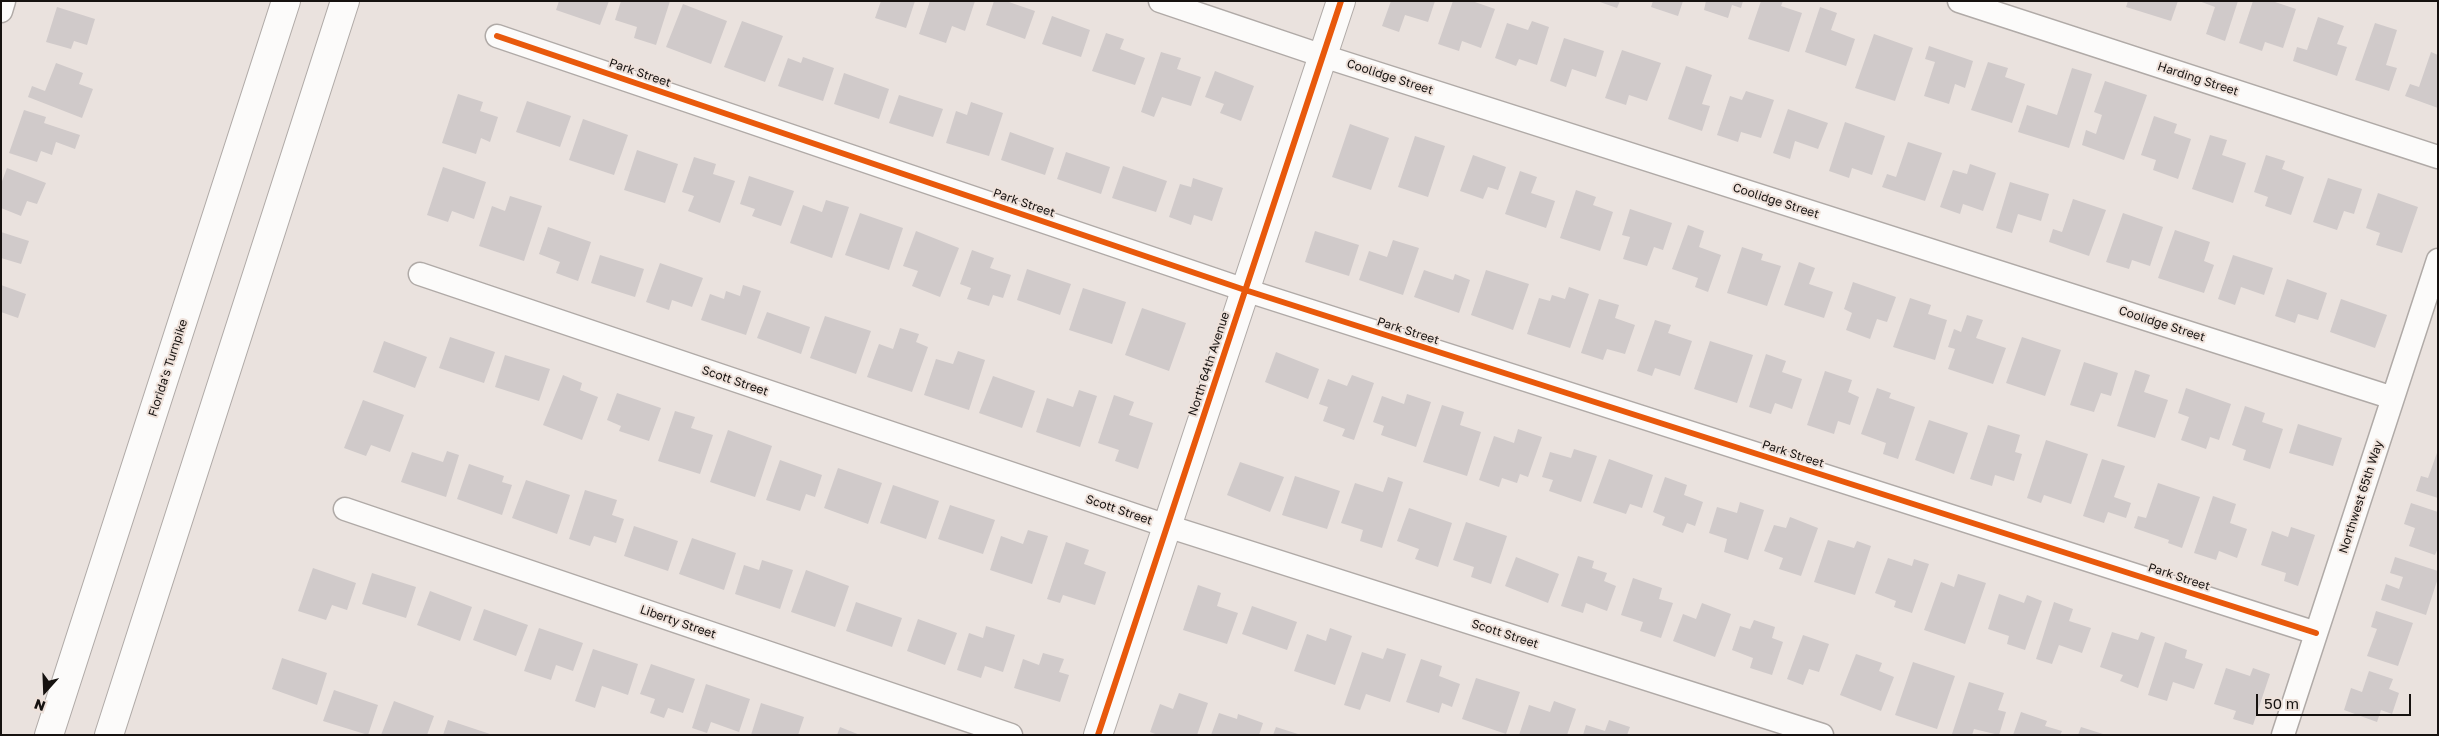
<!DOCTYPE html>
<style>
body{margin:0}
#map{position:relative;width:2439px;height:736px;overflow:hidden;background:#eae2de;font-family:"Golos Text",sans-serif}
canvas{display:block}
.frame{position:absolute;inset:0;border:2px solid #161210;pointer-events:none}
.north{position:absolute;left:20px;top:666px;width:50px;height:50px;-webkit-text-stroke:4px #eee1da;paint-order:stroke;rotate:200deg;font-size:14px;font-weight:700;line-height:20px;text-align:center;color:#161210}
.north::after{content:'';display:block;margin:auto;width:18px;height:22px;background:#161210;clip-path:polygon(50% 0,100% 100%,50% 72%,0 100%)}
.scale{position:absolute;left:2256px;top:694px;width:155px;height:22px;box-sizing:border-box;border:2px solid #161210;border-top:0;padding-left:6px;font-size:15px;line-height:18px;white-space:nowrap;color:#161210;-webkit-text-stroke:4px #eee1da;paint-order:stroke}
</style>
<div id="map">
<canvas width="2439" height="736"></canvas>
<div class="frame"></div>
<div class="north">N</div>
<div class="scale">50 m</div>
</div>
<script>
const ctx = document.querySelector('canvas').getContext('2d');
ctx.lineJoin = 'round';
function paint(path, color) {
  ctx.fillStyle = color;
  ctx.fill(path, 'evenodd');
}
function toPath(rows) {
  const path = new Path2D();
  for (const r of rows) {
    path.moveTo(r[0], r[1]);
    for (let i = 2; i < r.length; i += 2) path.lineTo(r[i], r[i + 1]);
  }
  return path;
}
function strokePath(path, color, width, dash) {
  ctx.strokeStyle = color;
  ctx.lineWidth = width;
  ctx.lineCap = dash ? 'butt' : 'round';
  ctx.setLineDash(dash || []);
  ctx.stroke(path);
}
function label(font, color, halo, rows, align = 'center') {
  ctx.font = font + ' "Golos Text",sans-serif';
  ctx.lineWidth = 4;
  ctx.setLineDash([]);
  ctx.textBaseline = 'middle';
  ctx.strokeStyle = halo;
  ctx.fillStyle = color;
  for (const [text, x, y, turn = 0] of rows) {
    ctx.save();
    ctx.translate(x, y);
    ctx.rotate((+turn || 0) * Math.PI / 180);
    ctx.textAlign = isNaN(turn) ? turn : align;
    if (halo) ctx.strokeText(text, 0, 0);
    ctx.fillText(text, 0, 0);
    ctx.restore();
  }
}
const building = toPath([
 [559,1,609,1,600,25,556,10],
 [621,1,670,1,656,45,634,38,637,27,615,20],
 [881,1,915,1,906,28,875,18],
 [930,1,975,1,965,31,952,26,946,43,919,34],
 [994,1,1006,1,1035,11,1025,39,986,25],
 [1391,1,1435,1,1428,22,1405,15,1399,32,1382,26],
 [1453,1,1472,1,1495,9,1481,48,1462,41,1459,51,1438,44],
 [1597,1,1620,1,1617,8],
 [1653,1,1683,1,1678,16,1651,7],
 [1706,1,1743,1,1741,8,1732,5,1728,18,1704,10],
 [1761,1,1783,1,1781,6,1802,13,1789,52,1748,39],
 [2128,1,2178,1,2171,21,2126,7],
 [2199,1,2238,1,2225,41,2206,34,2215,7],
 [2253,1,2272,1,2296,9,2283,48,2265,42,2262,51,2239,43],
 [683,4,727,21,711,64,666,47],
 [57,7,95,19,87,45,74,41,71,49,46,42],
 [1820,7,1837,13,1831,30,1855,39,1846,66,1805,52],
 [1052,16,1090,30,1081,57,1042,44],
 [2318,17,2344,26,2337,44,2347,47,2337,76,2293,61,2297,47,2307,50],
 [742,21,783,36,765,82,724,67],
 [1532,21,1549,27,1537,65,1519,59,1516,66,1495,58,1507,23,1528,30],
 [2375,23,2397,30,2386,65,2397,68,2389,91,2355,80],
 [1106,33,1124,39,1120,49,1145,58,1135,85,1092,71],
 [1874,34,1913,48,1895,101,1855,88],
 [1564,38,1604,51,1596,77,1572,69,1566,87,1550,81],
 [1929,46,1973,61,1965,88,1955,84,1949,104,1924,96,1935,62,1925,59],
 [1622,50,1661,63,1647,101,1629,95,1626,105,1605,98],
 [1161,52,1181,58,1177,69,1201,77,1191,106,1162,97,1154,117,1141,112],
 [2431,52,2438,55,2438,108,2405,96,2410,84,2419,87],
 [803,57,834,68,823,101,778,86,788,58,801,63],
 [1988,62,2008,68,2005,77,2025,84,2012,123,1971,110],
 [56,63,83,73,79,84,93,89,82,118,28,97,32,86,45,91],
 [1686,66,1712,75,1702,104,1710,106,1702,131,1668,119],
 [2072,68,2092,74,2069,148,2018,132,2027,105,2057,115],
 [1215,71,1254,86,1241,121,1220,113,1224,104,1205,97],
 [844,73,889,89,879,119,834,104],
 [2105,81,2147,95,2124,160,2082,145,2086,130,2096,134,2102,115,2094,112],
 [1746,91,1774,100,1761,138,1741,132,1738,142,1717,135,1730,96,1742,100],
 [458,94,483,102,480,111,498,117,490,142,481,138,476,154,442,143],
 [899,95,943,109,933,137,889,123],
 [527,101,571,116,560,147,516,132],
 [971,102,1003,113,989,156,946,143,956,111,967,115],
 [1788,109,1828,123,1818,149,1795,141,1790,159,1773,153],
 [24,110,46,117,44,123,80,135,75,149,56,142,52,155,41,151,37,162,9,153],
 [2154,116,2177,124,2174,133,2191,139,2178,179,2153,170,2156,160,2141,155],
 [583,119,628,135,614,175,569,160],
 [1845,122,1885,136,1872,175,1852,168,1849,178,1829,171],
 [1350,124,1389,138,1371,190,1332,177],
 [1010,132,1054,148,1045,175,1001,160],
 [2210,135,2227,140,2222,155,2246,163,2233,203,2192,189],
 [1415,136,1445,146,1428,197,1398,187],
 [1908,142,1942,153,1925,201,1882,187,1887,174,1896,177],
 [637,150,678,164,665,203,624,190],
 [1066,152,1110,167,1101,194,1057,179],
 [1473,155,1506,167,1498,190,1488,187,1483,199,1460,191],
 [2266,155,2285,161,2282,169,2304,177,2291,215,2265,206,2268,197,2254,192],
 [694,157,716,164,713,174,735,181,720,223,688,211,694,196,682,192],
 [1970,164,1996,173,1983,211,1963,204,1960,214,1940,207,1953,170,1967,174],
 [1123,166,1167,181,1156,212,1112,198],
 [443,167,486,182,474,219,452,211,448,222,427,215],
 [7,168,46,183,37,204,27,201,21,216,1,208,1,184],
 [1520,171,1537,177,1531,193,1555,201,1546,228,1505,214],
 [749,176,794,191,781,226,752,216,755,209,740,204],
 [1193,178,1223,188,1212,221,1194,215,1191,225,1169,217,1180,184,1191,187],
 [2328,178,2362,189,2354,214,2344,211,2337,230,2313,222],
 [2010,182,2049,194,2041,221,2018,214,2012,233,1996,228],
 [1576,190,1596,197,1593,205,1613,212,1600,251,1560,238],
 [2378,193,2418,207,2402,253,2376,245,2380,233,2366,228],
 [510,196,542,206,524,261,479,246,492,206,505,211],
 [2073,199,2106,210,2089,256,2049,242,2053,229,2062,232],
 [826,200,849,207,832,258,790,243,803,205,822,212],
 [1630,209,1672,223,1663,250,1654,247,1647,266,1623,259,1630,237,1622,235],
 [860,213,903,228,889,270,845,255],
 [2123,213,2163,227,2150,266,2132,260,2129,269,2106,262],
 [1688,225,1704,231,1699,247,1721,255,1708,292,1695,287,1698,278,1672,269],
 [548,227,591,242,578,281,556,273,560,262,539,254],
 [2175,230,2210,242,2204,261,2214,265,2204,293,2158,278],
 [916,231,959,248,940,297,912,286,918,271,903,266],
 [1315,231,1359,245,1349,276,1305,262],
 [1,232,29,241,21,264,1,258],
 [1393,240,1419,248,1403,295,1359,280,1369,251,1387,257],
 [1742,247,1763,254,1761,260,1781,266,1767,306,1727,293],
 [972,250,994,258,990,268,1011,275,1003,298,993,295,989,306,967,299,971,288,960,284],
 [600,255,644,269,635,297,591,283],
 [2233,255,2273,268,2264,295,2241,287,2235,305,2218,299],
 [1799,262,1815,268,1809,284,1833,292,1824,318,1784,305],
 [660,263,703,278,692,307,672,300,669,310,646,302],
 [1027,269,1071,284,1060,315,1017,300],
 [1424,270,1453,280,1455,274,1470,280,1459,313,1414,297],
 [1486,270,1529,284,1513,330,1471,315],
 [2287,279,2327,293,2318,320,2298,314,2295,323,2275,316],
 [1853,282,1896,297,1887,322,1877,319,1870,339,1846,330,1852,313,1844,309],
 [1,285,26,294,18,318,1,312],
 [743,285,761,291,746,335,701,320,710,294,724,299,726,291,740,296],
 [1569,287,1589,294,1570,348,1527,334,1539,298,1550,301,1552,295,1565,299],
 [1083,288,1126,302,1112,344,1069,330],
 [1910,298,1931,305,1928,314,1947,320,1935,360,1893,347],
 [1599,299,1619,305,1615,318,1635,325,1625,354,1607,349,1603,360,1581,353],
 [2341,299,2387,315,2375,348,2330,332],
 [1142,308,1186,323,1169,371,1125,355],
 [767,312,810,327,801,354,757,338],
 [1967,315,1983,320,1976,338,2006,348,1993,384,1948,369,1955,349,1948,347,1954,329,1961,332],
 [825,316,871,331,856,374,810,358],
 [1655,320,1671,325,1668,333,1692,341,1680,376,1655,368,1652,376,1637,371],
 [900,328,919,334,916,342,928,347,912,392,867,377,879,344,893,349],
 [450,337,495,352,484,383,439,368],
 [2022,337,2061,350,2045,396,2006,383],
 [384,341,427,357,415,388,373,372],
 [1710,341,1753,355,1737,403,1694,389],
 [958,351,985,360,969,410,924,395,936,359,953,364],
 [1276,352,1319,369,1308,399,1265,382],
 [1766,354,1786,361,1782,372,1802,379,1792,409,1775,403,1771,414,1749,407],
 [505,355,550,369,539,401,495,387],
 [2084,362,2118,373,2111,396,2101,393,2094,412,2070,405],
 [2135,370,2150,375,2144,392,2168,400,2155,438,2117,426],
 [1825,371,1852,380,1848,392,1859,397,1850,425,1838,421,1834,434,1807,425],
 [563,375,582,383,580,390,598,397,582,440,543,425],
 [1352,375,1374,383,1354,440,1342,436,1345,429,1323,421,1328,407,1319,404,1328,379,1347,386],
 [993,376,1035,391,1022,428,979,413],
 [1877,388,1891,393,1889,398,1915,407,1898,459,1883,454,1886,443,1861,434],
 [2186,388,2231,404,2219,440,2210,437,2206,449,2181,440,2189,417,2178,413],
 [1079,390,1097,396,1080,447,1036,432,1047,398,1073,407],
 [617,393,661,408,649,441,619,431,621,426,607,420],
 [1407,394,1431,402,1416,447,1381,435,1384,426,1373,422,1382,396,1404,404],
 [1114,395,1134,402,1129,415,1153,423,1138,469,1115,461,1119,450,1098,443],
 [363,400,404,415,390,452,371,445,366,456,344,448],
 [1442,405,1464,412,1460,425,1481,432,1467,476,1423,462],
 [2245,406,2265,413,2262,422,2283,429,2270,469,2243,460,2246,450,2232,445],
 [675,411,695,417,691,428,713,435,700,474,658,461],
 [1929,420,1968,433,1954,474,1915,460],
 [2298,424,2342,438,2333,466,2289,453],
 [1988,425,2020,435,2015,452,2022,454,2014,481,1995,475,1992,486,1970,479],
 [1518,429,1542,437,1528,477,1520,474,1517,483,1502,478,1499,487,1479,480,1494,436,1514,443],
 [728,430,772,446,755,497,710,482],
 [2046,440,2088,454,2071,504,2044,495,2041,503,2027,498],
 [1574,449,1597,456,1581,502,1549,491,1553,480,1542,477,1550,452,1571,458],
 [2438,450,2438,498,2416,491,2421,476,2428,478],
 [447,451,459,455,446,497,401,482,412,452,443,462],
 [1609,459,1653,475,1642,508,1630,504,1626,514,1593,503],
 [2102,459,2125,466,2114,497,2131,503,2126,518,2108,512,2104,523,2083,516],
 [780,460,822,475,815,497,806,494,800,511,766,500],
 [1240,462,1284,477,1270,512,1227,495],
 [469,464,504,476,502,482,512,485,502,515,457,499],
 [838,468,882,483,868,524,824,508],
 [1295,476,1340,491,1327,529,1282,515],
 [1388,477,1403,482,1382,548,1360,541,1363,530,1341,523,1355,483,1383,492],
 [1665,477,1687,485,1684,495,1703,502,1695,526,1687,523,1683,533,1662,525,1665,517,1653,512],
 [526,480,570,495,557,534,512,518],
 [2158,483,2200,497,2182,548,2168,543,2169,540,2134,528,2138,516,2146,518],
 [893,485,939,501,926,539,880,523],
 [585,490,617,500,612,515,624,519,616,543,594,536,590,546,569,539],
 [2213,496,2236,504,2230,523,2247,529,2237,558,2219,551,2216,560,2194,553],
 [1740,502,1764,510,1748,560,1724,552,1727,539,1709,533,1717,507,1737,513],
 [2411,503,2438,512,2438,548,2435,555,2409,546,2415,528,2404,524],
 [950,505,995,520,983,554,938,539],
 [1409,508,1452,523,1438,567,1415,559,1419,549,1397,541],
 [1790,517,1818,528,1801,576,1779,569,1783,558,1764,551,1774,525,1786,528],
 [1466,522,1507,536,1491,584,1471,577,1474,567,1453,560],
 [634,526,678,541,668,571,624,556],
 [2291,527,2315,535,2298,586,2284,581,2286,573,2261,565,2272,531,2288,537],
 [1028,530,1048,536,1032,584,990,570,1001,536,1023,544],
 [692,538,736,553,724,590,679,574],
 [1828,540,1854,548,1857,541,1871,546,1855,595,1814,582],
 [1066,542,1089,550,1084,564,1106,572,1095,605,1063,595,1060,603,1047,599],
 [1578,556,1594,561,1592,568,1607,573,1604,581,1616,586,1607,611,1586,603,1583,613,1561,606],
 [1516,557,1559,574,1548,603,1505,586],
 [2395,557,2438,571,2438,578,2426,615,2381,600,2386,584,2399,589,2403,577,2390,573],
 [1888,558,1912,566,1914,559,1929,564,1912,613,1894,607,1896,601,1875,593],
 [762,560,793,570,780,609,735,594,744,565,759,570],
 [313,568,356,583,347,610,332,605,326,620,298,611],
 [806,570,849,586,835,627,791,612],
 [372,573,416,587,406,618,362,604],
 [1958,574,1986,583,1965,644,1924,630,1941,582,1954,587],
 [1633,578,1662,588,1659,599,1673,603,1661,638,1640,631,1643,622,1621,615],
 [1198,585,1221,593,1217,606,1238,613,1227,644,1183,630],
 [430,591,472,607,460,641,417,625],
 [1999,594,2024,603,2027,595,2042,601,2025,650,2007,644,2009,636,1988,629],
 [856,602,902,618,892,647,846,631],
 [2054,602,2073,609,2069,621,2091,628,2082,653,2059,645,2052,664,2036,659],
 [1702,603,1731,614,1715,657,1673,641,1683,614,1696,619],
 [1252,606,1297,622,1287,650,1242,634],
 [484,609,528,625,516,656,473,640],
 [2376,611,2413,623,2398,666,2367,656,2377,629,2371,627],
 [918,619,957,633,945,665,907,651],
 [1754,620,1775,627,1772,638,1783,642,1772,675,1750,668,1753,658,1732,650,1740,626,1750,629],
 [986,626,1015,635,1003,672,985,666,981,678,957,670,969,633,983,638],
 [539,628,583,643,573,671,556,665,551,680,524,671],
 [1330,628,1352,636,1335,685,1294,671,1307,634,1326,641],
 [2112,632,2138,640,2141,632,2155,637,2138,688,2120,681,2123,675,2100,667],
 [1803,635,1829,644,1819,672,1809,669,1803,685,1787,679],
 [2165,642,2187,650,2185,658,2203,664,2194,689,2173,682,2167,701,2148,695],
 [1387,648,1406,654,1390,702,1366,694,1360,710,1344,705,1362,652,1383,659],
 [593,649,638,664,628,695,602,686,595,708,575,701],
 [1043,653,1064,659,1059,672,1069,675,1060,702,1014,688,1023,659,1039,665],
 [1856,654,1882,663,1879,671,1894,677,1881,711,1840,695],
 [282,658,327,673,317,705,272,689],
 [1421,659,1442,666,1439,676,1460,684,1452,707,1442,703,1439,713,1406,702],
 [1913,662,1955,676,1937,729,1895,715],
 [651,664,695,679,683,713,668,708,664,718,650,713,655,699,640,694],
 [2226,668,2250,676,2253,668,2270,674,2253,725,2233,719,2236,711,2214,704],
 [2369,671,2393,679,2389,689,2399,693,2392,714,2381,710,2377,722,2344,710,2351,688,2362,692],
 [1476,678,1520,692,1506,734,1462,719],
 [1969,682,2004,693,1998,710,2006,712,1999,735,1974,729,1972,735,1952,734],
 [706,684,750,699,739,732,711,722,707,733,692,728],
 [334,690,378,705,368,735,323,721],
 [1179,693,1208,703,1197,735,1158,735,1150,732,1160,704,1173,709],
 [394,701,434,716,427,735,381,735],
 [1554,701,1576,709,1567,735,1519,735,1529,705,1550,712],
 [761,703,804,717,798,735,751,735],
 [2021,712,2047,721,2045,726,2062,731,2060,735,2013,735],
 [1219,713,1237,719,1238,714,1263,723,1259,735,1211,735],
 [448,720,490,734,490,735,443,735],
 [1609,720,1630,727,1627,735,1583,735,1586,725,1605,731],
 [840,727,860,735,837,735],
 [1276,727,1298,734,1298,735,1273,735],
 [2081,727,2103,734,2103,735,2078,735]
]);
const street = toPath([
 [1160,1,1323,56,2393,398],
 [1959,1,2438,157],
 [1,11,4,1],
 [497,36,1245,290,2316,633],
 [420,274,1167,526,1822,735],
 [345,509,1011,735],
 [2283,735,2438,260]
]);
const secondary = toPath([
 [1098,735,1341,1]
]);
const highway = toPath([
 [49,735,286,1],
 [109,735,345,1]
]);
const cycleway = toPath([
 [497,36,1245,290,2316,633],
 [1098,735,1341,1]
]);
const streetNames = [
 ["Park Street",640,73,19],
 ["Coolidge Street",1390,77,18],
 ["Harding Street",2198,79,18],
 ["Coolidge Street",1776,201,18],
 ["Park Street",1024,203,19],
 ["Coolidge Street",2162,324,18],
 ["Park Street",1408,331,18],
 ["North 64th Avenue",1209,364,-72],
 ["Florida's Turnpike",168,368,-72],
 ["Scott Street",735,381,19],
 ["Park Street",1793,454,18],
 ["Northwest 65th Way",2361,497,-72],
 ["Scott Street",1119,510,19],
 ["Park Street",2179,577,18],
 ["Liberty Street",678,622,19],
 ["Scott Street",1505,634,18]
];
paint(building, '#d0caca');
strokePath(street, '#b0aaa7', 25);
strokePath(secondary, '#b0aaa7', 30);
strokePath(highway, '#b0aaa7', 30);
strokePath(street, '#fcfbfa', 22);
strokePath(secondary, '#fcfbfa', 28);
strokePath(highway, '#fcfbfa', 28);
strokePath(cycleway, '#e8590c', 6);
label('12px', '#161210', '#eee1da', streetNames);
</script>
